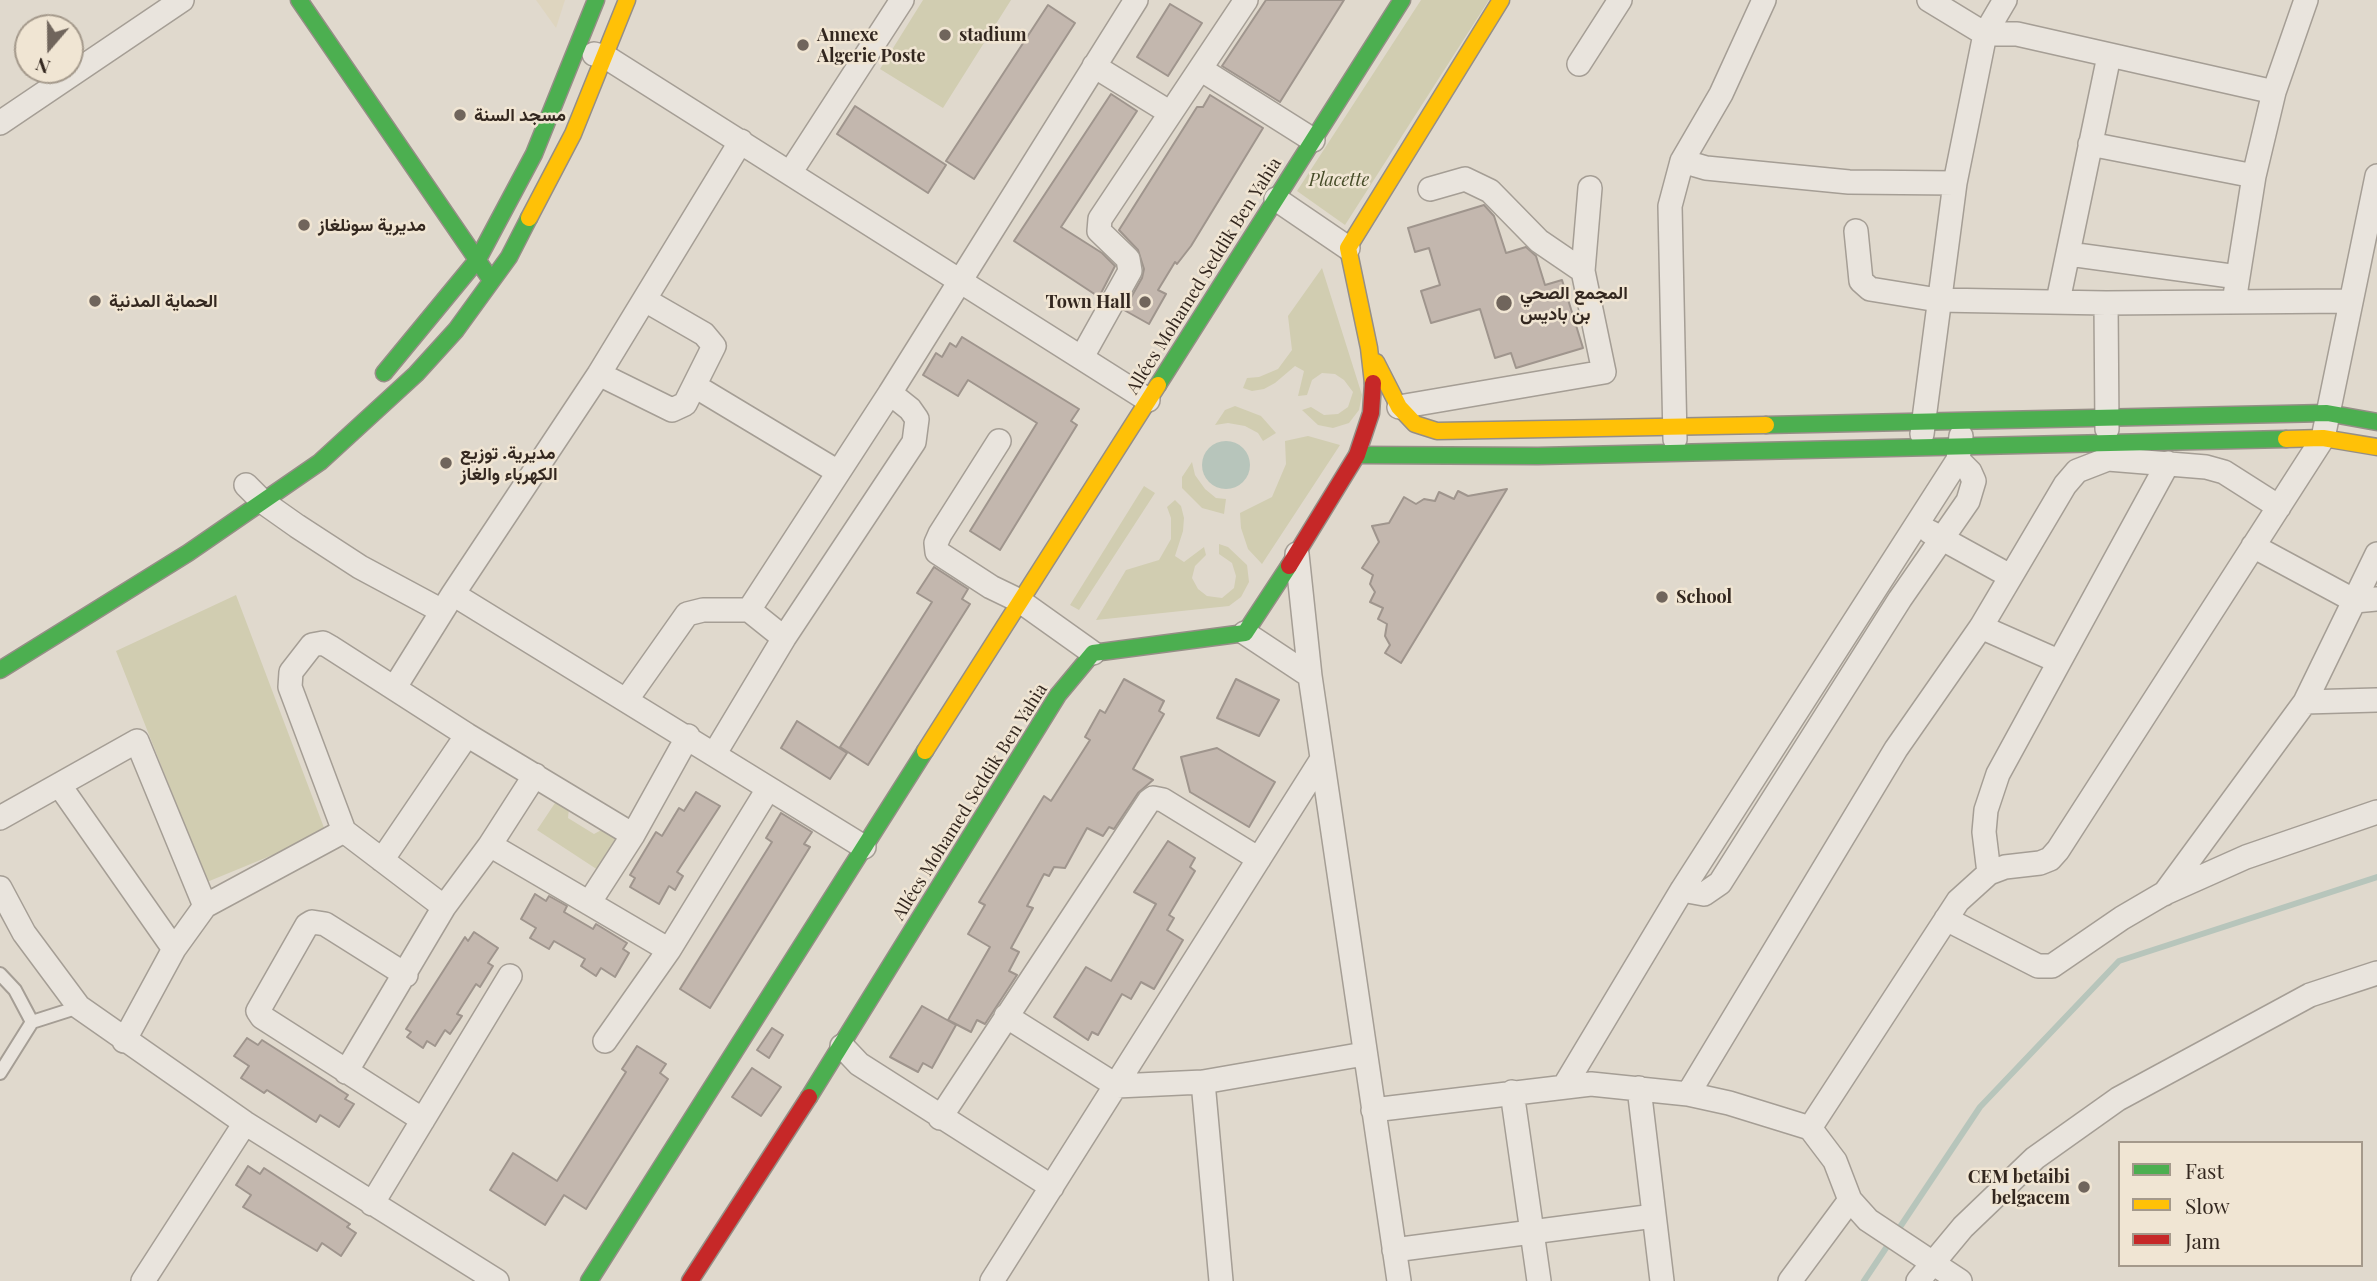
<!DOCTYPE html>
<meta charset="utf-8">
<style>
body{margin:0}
#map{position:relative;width:2377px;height:1281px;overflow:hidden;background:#e0d9cd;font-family:"Playfair Display",serif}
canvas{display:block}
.legend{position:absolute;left:2118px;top:1141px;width:245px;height:126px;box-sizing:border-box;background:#f0e5d3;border:2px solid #a4998b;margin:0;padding:9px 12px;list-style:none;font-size:21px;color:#33271f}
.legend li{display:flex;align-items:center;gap:14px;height:35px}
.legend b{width:35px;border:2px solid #a4998b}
.north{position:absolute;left:14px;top:14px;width:70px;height:70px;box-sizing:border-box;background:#f0e5d3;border:2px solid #a4998b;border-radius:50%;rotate:200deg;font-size:19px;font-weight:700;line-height:28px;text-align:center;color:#33271f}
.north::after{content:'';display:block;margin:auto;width:24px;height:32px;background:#70655c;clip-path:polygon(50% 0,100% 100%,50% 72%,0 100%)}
</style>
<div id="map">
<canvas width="2377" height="1281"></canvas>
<ul class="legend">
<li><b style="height:9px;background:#4caf50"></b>Fast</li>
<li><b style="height:9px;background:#ffc107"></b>Slow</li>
<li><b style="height:9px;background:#c62828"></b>Jam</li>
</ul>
<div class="north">N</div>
</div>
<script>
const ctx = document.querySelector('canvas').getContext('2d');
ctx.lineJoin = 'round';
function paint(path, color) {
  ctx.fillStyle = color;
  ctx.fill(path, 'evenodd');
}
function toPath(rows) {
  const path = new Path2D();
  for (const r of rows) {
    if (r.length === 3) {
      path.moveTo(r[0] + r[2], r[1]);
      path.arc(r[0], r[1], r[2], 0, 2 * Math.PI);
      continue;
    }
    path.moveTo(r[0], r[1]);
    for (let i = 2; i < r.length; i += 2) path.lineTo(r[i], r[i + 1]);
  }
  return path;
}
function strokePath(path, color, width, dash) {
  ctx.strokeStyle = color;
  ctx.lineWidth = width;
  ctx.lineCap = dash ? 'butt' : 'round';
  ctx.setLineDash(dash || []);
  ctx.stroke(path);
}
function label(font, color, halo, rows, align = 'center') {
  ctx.font = font + ' "Playfair Display",Vazirmatn,serif';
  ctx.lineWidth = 5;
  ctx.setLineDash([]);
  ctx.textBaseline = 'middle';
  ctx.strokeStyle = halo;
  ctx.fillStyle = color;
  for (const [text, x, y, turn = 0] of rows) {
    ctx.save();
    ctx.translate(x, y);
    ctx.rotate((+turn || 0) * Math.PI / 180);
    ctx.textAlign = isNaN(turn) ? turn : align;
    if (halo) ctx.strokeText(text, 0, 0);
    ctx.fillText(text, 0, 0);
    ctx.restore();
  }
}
const farmland = toPath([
 [536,0,565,0,556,28]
]);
const green = toPath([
 [923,0,1011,0,943,108,880,69],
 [1421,0,1489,0,1345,225,1297,191],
 [1322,268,1362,395,1359,410,1349,423,1333,428,1318,425,1302,410,1311,407,1324,415,1338,414,1348,407,1353,392,1344,380,1335,374,1322,373,1312,380,1307,395,1298,396,1304,371,1295,366,1275,383,1264,389,1252,391,1243,388,1247,378,1259,377,1278,369,1292,350,1288,316],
 [1235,406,1261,416,1276,433,1263,441,1258,433,1245,426,1228,423,1215,425,1225,410],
 [1308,436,1340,445,1262,564,1248,549,1241,528,1240,513,1272,497,1286,464,1285,441],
 [1192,462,1195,475,1205,489,1216,498,1226,499,1224,514,1202,508,1182,488,1182,477],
 [1144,486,1155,493,1079,610,1070,605],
 [1175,500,1181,506,1184,518,1183,531,1175,556,1184,562,1204,547,1206,555,1195,566,1192,578,1198,589,1207,596,1222,598,1234,588,1236,576,1232,563,1219,554,1219,544,1228,547,1247,565,1249,582,1241,597,1229,606,1096,620,1126,570,1159,560,1171,539,1171,518,1167,507],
 [236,595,326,833,207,882,116,651],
 [557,800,569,808,568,818,594,834,607,827,621,836,598,870,537,830]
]);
const water = toPath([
 [1226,465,24]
]);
const stream = toPath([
 [1896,1233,1980,1107,2119,961,2377,877],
 [1864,1281,1890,1242]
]);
const building = toPath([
 [1266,0,1344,0,1280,102,1222,66,1266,0],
 [1170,4,1202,23,1168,76,1137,57,1170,4],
 [1048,5,1075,23,974,179,946,161,1048,5],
 [1111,94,1137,111,1061,227,1102,253,1115,266,1099,297,1014,241,1111,94],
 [1210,95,1263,128,1191,246,1177,264,1175,262,1158,290,1166,294,1149,324,1124,310,1142,278,1144,269,1138,250,1119,230,1197,107,1203,107,1210,95],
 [855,106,946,165,928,193,837,134,855,106],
 [1484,205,1494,216,1506,253,1526,247,1536,256,1545,285,1562,280,1583,348,1516,368,1511,353,1495,358,1480,309,1431,323,1421,291,1440,285,1429,248,1415,252,1408,228,1484,205],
 [962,337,1079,409,1071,421,1077,425,1000,550,970,531,1037,423,968,380,958,396,923,375,936,353,942,357,950,343,956,347,962,337],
 [1507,489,1401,663,1385,653,1390,645,1385,636,1387,624,1378,619,1383,608,1370,602,1375,592,1370,584,1373,575,1362,568,1379,542,1372,526,1389,523,1404,497,1416,504,1424,499,1435,501,1439,492,1454,499,1458,491,1468,496,1507,489],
 [934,567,968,589,962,599,970,604,868,765,840,747,932,602,917,593,934,567],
 [1124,679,1164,701,1159,711,1164,714,1133,769,1153,780,1138,793,1114,829,1109,827,1103,836,1087,828,1065,868,1054,867,1049,876,1044,874,1027,906,1033,908,1011,948,1019,952,1009,971,1017,975,985,1024,977,1020,971,1032,948,1020,990,947,968,934,985,905,979,902,1044,796,1051,801,1090,740,1085,737,1100,710,1105,713,1124,679],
 [1236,679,1279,700,1259,736,1217,718,1236,679],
 [797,721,847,753,830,779,781,748,797,721],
 [1217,748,1275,782,1249,827,1190,792,1181,757,1217,748],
 [696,792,720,806,677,872,683,876,675,890,669,886,659,904,630,887,635,878,630,875,656,832,662,836,679,808,684,811,696,792],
 [781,813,812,832,804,844,810,847,710,1008,680,989,772,842,766,838,781,813],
 [1168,841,1195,858,1190,867,1195,871,1169,915,1174,918,1167,930,1183,940,1154,989,1141,982,1131,999,1122,994,1098,1035,1092,1032,1088,1040,1054,1017,1086,967,1111,981,1156,904,1134,892,1168,841],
 [535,894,546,901,549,896,567,906,564,912,593,929,596,924,627,943,623,949,629,953,615,977,601,968,596,976,581,966,585,959,554,941,549,949,530,938,536,928,521,919,535,894],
 [474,932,498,948,488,963,493,966,480,987,476,984,457,1014,462,1016,450,1034,445,1030,435,1046,427,1041,423,1048,407,1037,411,1032,406,1029,465,937,468,941,474,932],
 [922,1006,956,1025,932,1068,923,1063,918,1072,890,1057,922,1006],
 [772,1028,783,1035,769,1058,757,1050,772,1028],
 [247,1038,258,1045,262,1040,348,1095,345,1099,354,1104,339,1127,320,1115,316,1122,267,1090,264,1093,241,1078,249,1066,234,1056,247,1038],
 [637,1046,666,1064,660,1073,668,1079,586,1209,564,1195,545,1225,490,1190,513,1153,557,1181,626,1072,622,1069,637,1046],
 [752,1068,781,1087,761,1116,732,1097,752,1068],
 [248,1166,260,1174,264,1168,350,1224,347,1227,356,1233,341,1256,322,1243,317,1251,243,1207,251,1195,236,1185,248,1166]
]);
const lane = toPath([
 [0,974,15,990,32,1022],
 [0,1073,32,1022,79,1007]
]);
const street = toPath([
 [1929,0,1985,34,2017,34,2274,92],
 [594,54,606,57,1148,400],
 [1579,64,1620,0],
 [1094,66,1169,112],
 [1202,70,1313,140],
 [0,123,182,0],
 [2090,144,2254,176],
 [1682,161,1721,94,1764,0],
 [790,173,902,0],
 [1276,199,1348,248],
 [1856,231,1861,281,1870,289,1938,300,2106,303,2349,301],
 [2069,254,2238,277],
 [1583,271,1590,188],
 [2058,301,2109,56],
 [2234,302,2254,176,2274,92,2306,0],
 [2106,303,2107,429],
 [1082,357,1130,271,1128,259,1099,231,1100,219,1246,0],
 [599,374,672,410,685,404,714,346,704,334,645,300],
 [695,386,838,472],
 [1399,407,1604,372,1583,271,1539,241,1490,191,1465,179,1430,189],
 [1922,434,1955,183,1985,34,2005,0],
 [1675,439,1670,206,1682,161,1706,168,1849,182,1955,183],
 [999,441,940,534,936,543,937,552,991,587,1020,601,1093,653],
 [246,485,263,502,297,526,360,567,442,611],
 [1930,532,2010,576],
 [2253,546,2355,601,2377,599],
 [1297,554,1310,676,1399,1281],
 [453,594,599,374,741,141],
 [1981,627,2058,661],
 [1245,633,1310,676],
 [784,638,749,610,890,393],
 [395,687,453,594,864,847],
 [627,699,687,614,703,610,749,610],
 [2305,702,2377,700],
 [715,753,784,638,914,442,917,419,910,409,890,393,1136,0],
 [535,775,490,845,589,903],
 [60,786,174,949],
 [0,818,137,741,205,906],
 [633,835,688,736],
 [382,860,467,735],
 [1989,873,1984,832,1986,810,1998,774,2168,463],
 [0,888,24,933,79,1007,245,1123,497,1281],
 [1682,890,1704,894,1720,883,1900,599,1968,501,1974,481,1970,472,1958,460],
 [2164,894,2305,702,2377,554],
 [444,907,344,831,290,687,291,672,312,645,323,643,330,647,467,735,633,835,589,903,669,950],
 [1946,919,2038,966,2052,966,2122,918,2163,894,2246,857,2377,812],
 [406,975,325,924,312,922,307,925,258,1011,262,1017,423,1120],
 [1006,1016,1117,1086,1203,1082,1364,1054],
 [124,1041,174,949,205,906,344,831],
 [605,1041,669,950,768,789],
 [842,1046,859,1064,1052,1187],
 [346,1072,444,907,490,845],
 [1203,1082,1221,1281],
 [1565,1085,1682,890,1958,460,1961,436],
 [1639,1088,1662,1281],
 [1512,1092,1539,1281],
 [1688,1094,1896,749,1981,627,2065,485,2077,471,2108,459,2206,467,2224,472,2279,507],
 [1373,1110,1591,1084,1688,1094,1729,1103,1810,1128,1835,1161,1850,1200,1868,1220,1960,1281],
 [940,1118,1149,801,1153,798,1163,800,1259,859],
 [1810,1128,1958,901,1989,873,2005,867,2040,863,2050,859,2058,850,2323,438,2377,176],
 [372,1204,510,976],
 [1394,1250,1654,1216],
 [143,1281,245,1123],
 [992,1281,1322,759],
 [1790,1281,1850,1200],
 [1918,1281,1963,1227,2035,1158,2118,1099,2310,995,2377,973]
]);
const fast = toPath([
 [299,0,489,277],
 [384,373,478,259,534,154,596,0],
 [1158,385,1402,0],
 [1766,425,2327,413,2377,422],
 [1357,455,1538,456,2286,439],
 [0,670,188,553,320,462,416,374,456,330,509,257,529,218],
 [809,1097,1058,695,1093,653,1245,633,1289,566],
 [589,1281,925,751]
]);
const slow = toPath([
 [529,218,573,134,627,0],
 [1376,362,1399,407,1415,424,1437,431,1766,425],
 [1373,383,1369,348,1348,248,1501,0],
 [2286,439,2323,438,2377,447],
 [925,751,1158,385]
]);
const jam = toPath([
 [1289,566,1357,455,1371,413,1373,383],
 [690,1281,809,1097]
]);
const markers = [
 [945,35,7,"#70655c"],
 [803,45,7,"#70655c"],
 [460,115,7,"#70655c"],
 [304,225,7,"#70655c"],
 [95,301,7,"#70655c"],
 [1145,302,7,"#70655c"],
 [1504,303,9,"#70655c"],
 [446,463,7,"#70655c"],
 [1662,597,7,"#70655c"],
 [2084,1187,7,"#70655c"]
];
const poiNames = [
 ["Annexe",817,35],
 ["Algerie Poste",817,56],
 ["stadium",959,35],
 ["مسجد السنة",474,115],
 ["مديرية سونلغاز",318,225],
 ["المجمع الصحي",1520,293],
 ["بن باديس",1520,314],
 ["الحماية المدنية",109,301],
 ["Town Hall",1131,302,"right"],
 ["مديرية. توزيع",460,453],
 ["الكهرباء والغاز",460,474],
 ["School",1676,597],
 ["CEM betaibi",2070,1177,"right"],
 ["belgacem",2070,1198,"right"]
];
const parkNames = [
 ["Placette",1339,180]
];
const streetNames = [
 ["Allées Mohamed Seddik Ben Yahia",1204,276,-58],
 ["Allées Mohamed Seddik Ben Yahia",970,802,-58]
];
paint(farmland, '#ded5bf');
paint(green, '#d1cdb1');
paint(water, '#b7c5bb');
strokePath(stream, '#b7c5bb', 6);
paint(building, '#c3b7ae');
strokePath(building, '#9f958d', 2);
strokePath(lane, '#a59e95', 16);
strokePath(street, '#a59e95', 26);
strokePath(fast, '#958e86', 19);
strokePath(slow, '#958e86', 19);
strokePath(jam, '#958e86', 19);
strokePath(lane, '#e9e4dd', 12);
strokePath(street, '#e9e4dd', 23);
strokePath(fast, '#4caf50', 16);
strokePath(slow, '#ffc107', 16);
strokePath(jam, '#c62828', 16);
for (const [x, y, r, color] of markers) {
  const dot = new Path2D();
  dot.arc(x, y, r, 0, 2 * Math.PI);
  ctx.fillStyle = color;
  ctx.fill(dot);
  strokePath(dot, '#f0e5d3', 2.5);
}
label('bold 18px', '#33271f', '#f0e5d3', poiNames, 'left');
label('italic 18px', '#474c29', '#f0e5d3', parkNames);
label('18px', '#33271f', '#f0e5d3', streetNames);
</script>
